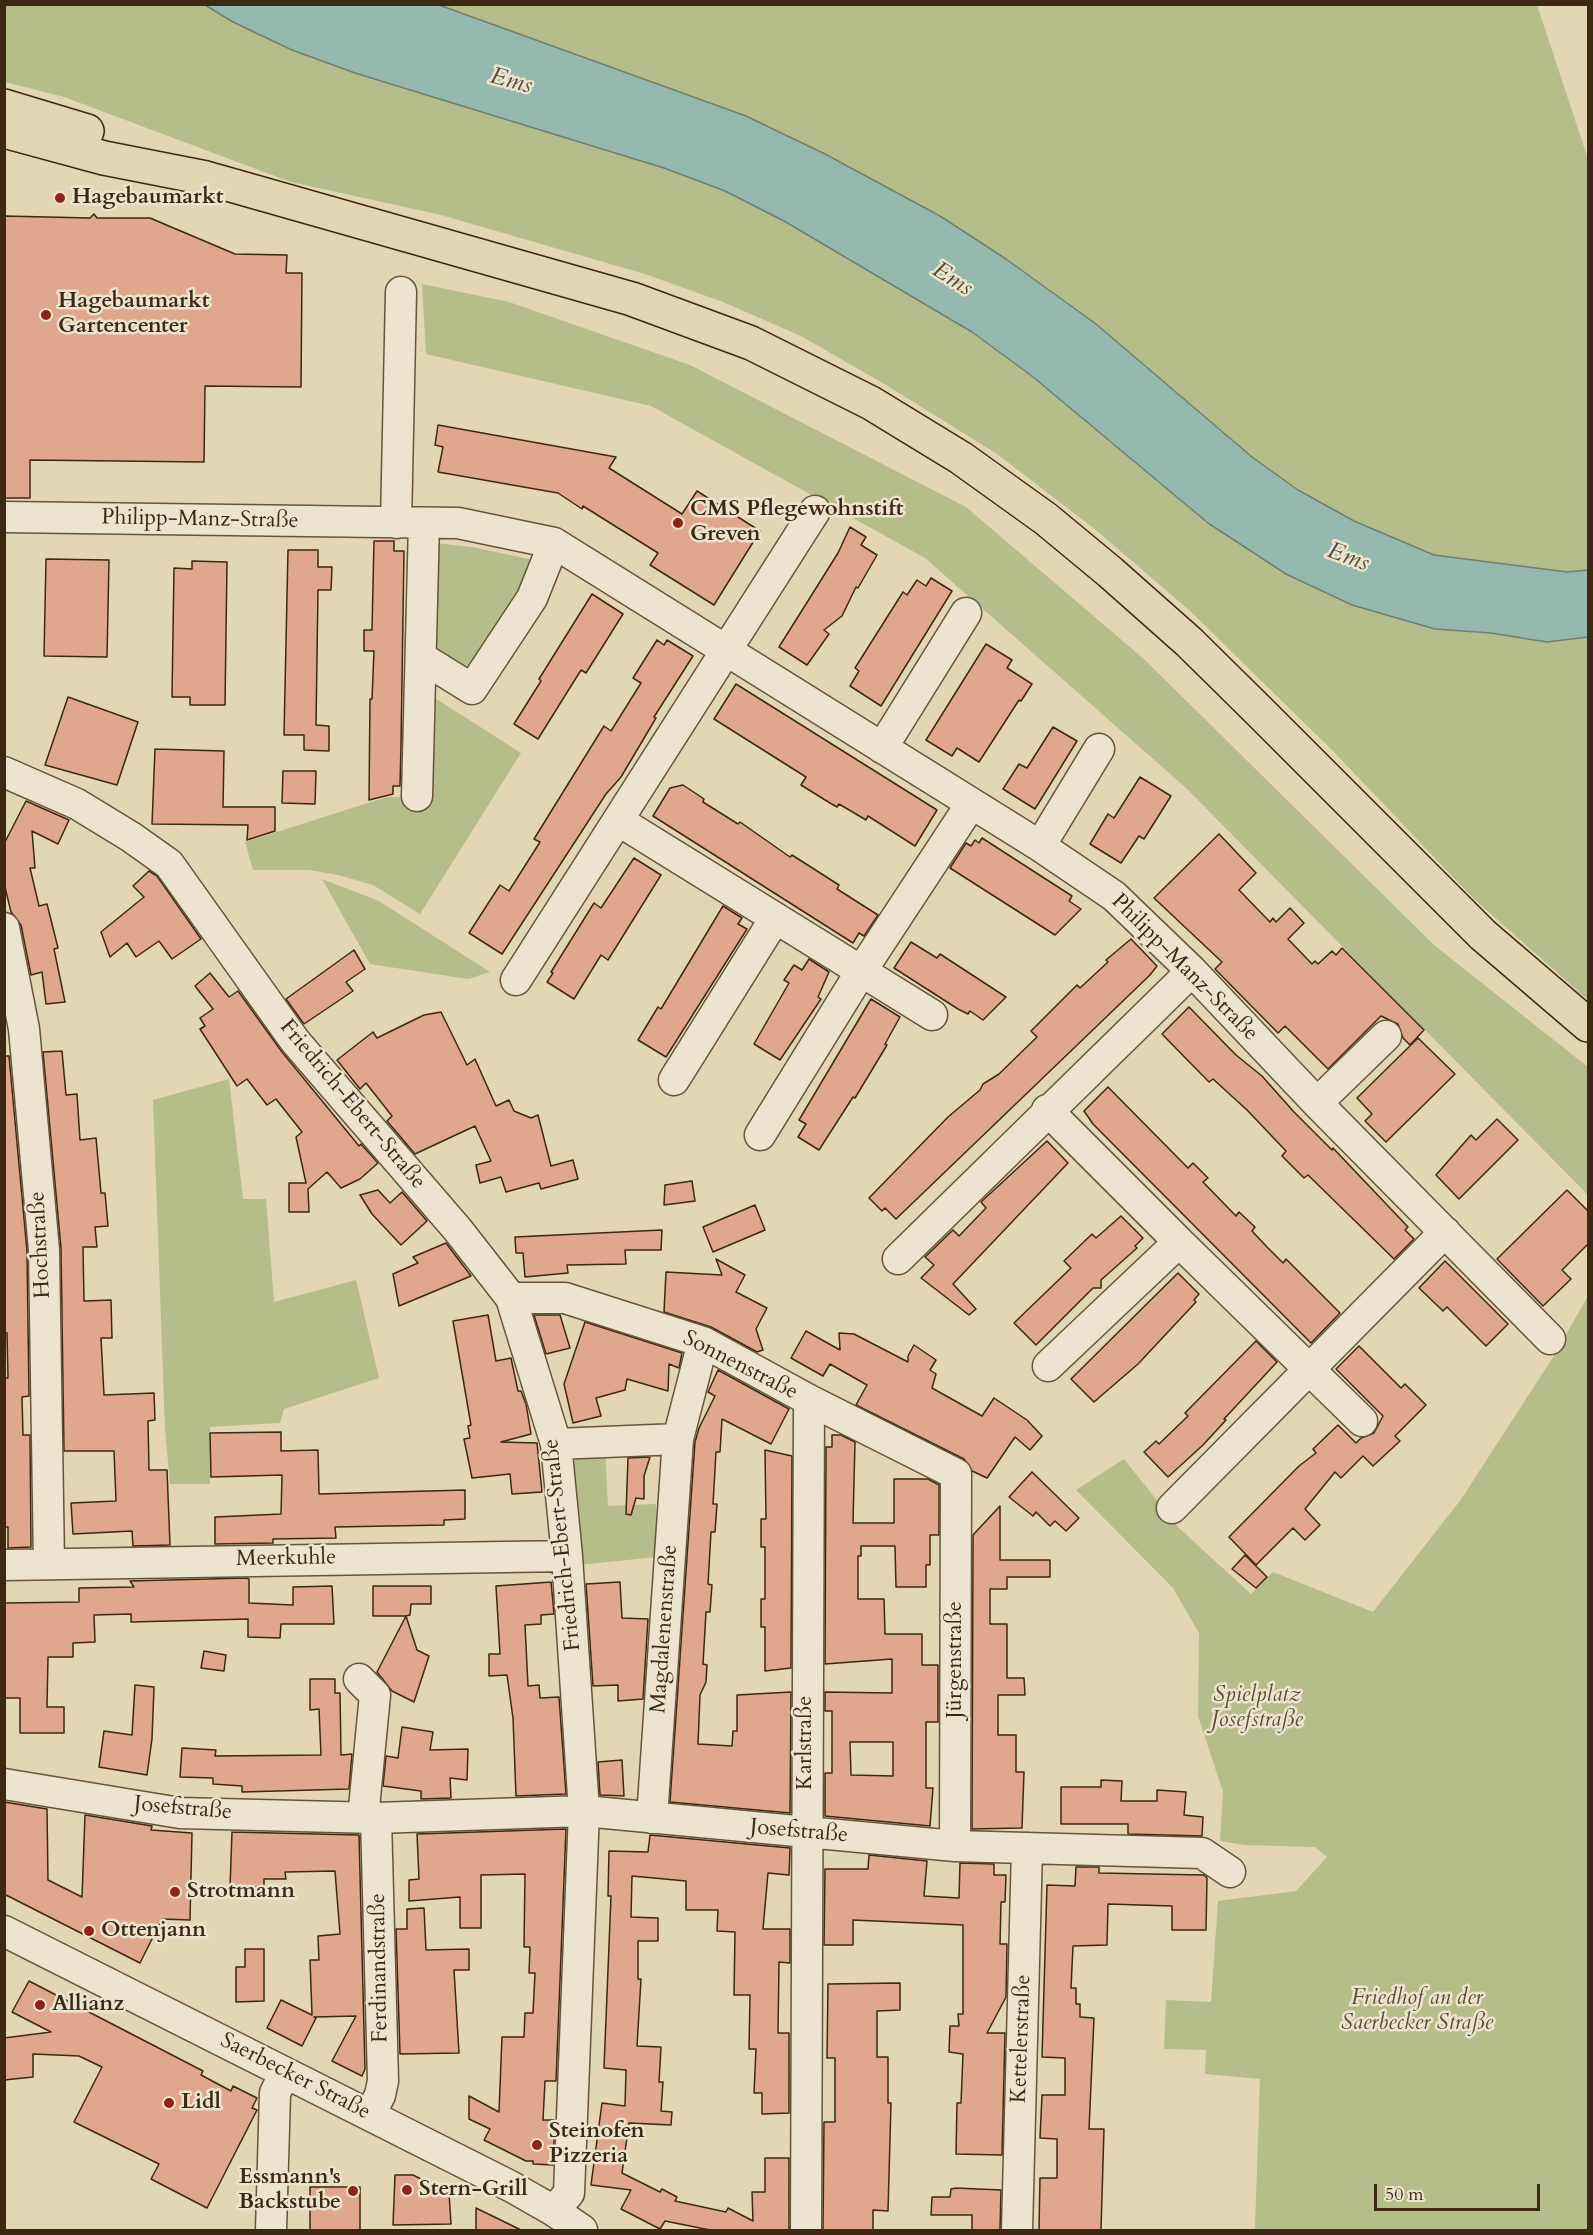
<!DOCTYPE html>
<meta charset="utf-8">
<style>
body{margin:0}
#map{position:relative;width:1593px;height:2235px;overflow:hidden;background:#e2d6b4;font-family:Cardo,serif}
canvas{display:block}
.frame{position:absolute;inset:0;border:6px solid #3c2813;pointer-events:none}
.scale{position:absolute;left:1374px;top:2184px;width:166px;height:27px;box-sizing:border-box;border:3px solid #3c2813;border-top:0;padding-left:8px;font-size:18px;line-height:21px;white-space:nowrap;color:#3c2813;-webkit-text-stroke:4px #ece4ce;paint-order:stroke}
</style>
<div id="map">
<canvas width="1593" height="2235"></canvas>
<div class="frame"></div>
<div class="scale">50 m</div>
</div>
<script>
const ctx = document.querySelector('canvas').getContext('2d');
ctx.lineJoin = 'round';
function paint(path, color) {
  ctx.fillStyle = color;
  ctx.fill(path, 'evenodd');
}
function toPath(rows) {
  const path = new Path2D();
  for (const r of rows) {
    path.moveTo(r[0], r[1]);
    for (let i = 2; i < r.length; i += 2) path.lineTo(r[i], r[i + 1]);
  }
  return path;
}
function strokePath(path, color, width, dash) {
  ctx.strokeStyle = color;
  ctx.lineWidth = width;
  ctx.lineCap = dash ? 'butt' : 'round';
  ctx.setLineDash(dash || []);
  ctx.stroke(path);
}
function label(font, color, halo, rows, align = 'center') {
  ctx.font = font + ' Cardo,serif';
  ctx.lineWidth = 5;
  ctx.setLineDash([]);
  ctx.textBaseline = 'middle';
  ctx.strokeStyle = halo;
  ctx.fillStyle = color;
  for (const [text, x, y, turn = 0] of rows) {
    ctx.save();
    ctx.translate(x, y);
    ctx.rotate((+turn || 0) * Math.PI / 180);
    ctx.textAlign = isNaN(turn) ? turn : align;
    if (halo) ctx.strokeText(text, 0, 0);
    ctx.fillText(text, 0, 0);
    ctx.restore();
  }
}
const green = toPath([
 [4,5,205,5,233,22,664,168,725,191,784,221,972,332,1033,377,1208,523,1287,574,1352,605,1547,642,1588,637,1588,1000,1474,899,1333,751,1190,611,1096,530,997,454,886,385,801,336,723,302,645,274,441,215,291,182,64,97,5,82],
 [439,5,1537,5,1588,159,1588,570,1567,572,1434,555,1354,521,1298,490,1252,457,1096,324,1006,259,940,216,825,154,746,116],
 [422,284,509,302,690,365,966,507,1145,660,1434,945,1588,1067,1588,1195,1185,787,925,558,651,406,426,354],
 [434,543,472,547,539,561,474,665,455,666,432,647],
 [427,693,521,753,420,914,373,885,338,875,309,870,253,870,245,842,387,797,409,797],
 [322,879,379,901,490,972,468,979,370,964],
 [229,1079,243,1199,266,1199,274,1302,356,1280,379,1378,284,1409,280,1423,210,1427,210,1484,170,1484,165,1429,153,1100],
 [1588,1296,1588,2230,1255,2230,1260,2079,1205,2074,1206,2050,1164,2049,1166,2000,1211,2002,1218,1901,1296,1891,1327,1857,1315,1847,1244,1845,1220,1841,1223,1792,1198,1716,1199,1633,1173,1588,1076,1490,1124,1459,1179,1528,1251,1594,1273,1572,1373,1612,1462,1498,1555,1354],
 [605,1449,608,1506,656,1504,656,1557,579,1565,572,1452]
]);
const water = toPath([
 [205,5,439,5,746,116,825,154,940,216,1006,259,1096,324,1252,457,1298,490,1354,521,1434,555,1567,572,1588,570,1588,637,1547,642,1491,633,1435,629,1352,605,1286,574,1208,523,1033,377,972,332,784,221,725,191,664,168,355,73,292,50,233,22,205,5]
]);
const building = toPath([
 [94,214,97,218,150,218,235,254,287,255,286,273,302,273,301,387,205,386,204,462,30,460,30,498,4,498,4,216,90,218,94,214],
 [438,425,616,457,609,468,682,514,697,491,760,531,714,605,650,565,658,553,583,506,582,509,558,493,438,472,443,447,435,445,438,425],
 [850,527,866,537,861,545,877,555,858,588,856,587,842,616,824,630,829,634,807,665,779,647,838,553,850,527],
 [374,541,394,541,394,551,404,551,401,745,400,786,393,786,393,794,369,800,370,699,372,699,374,651,364,651,364,630,372,630,374,541],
 [288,550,318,550,318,567,332,567,331,590,318,590,316,725,329,726,329,751,304,750,304,735,284,735,288,550],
 [46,559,109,560,107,657,44,656,46,559],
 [192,561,227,562,225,705,190,705,190,697,172,697,174,568,192,569,192,561],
 [931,578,952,591,881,706,850,686,859,671,855,668,903,592,907,595,917,580,926,586,931,578],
 [592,594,623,614,586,673,581,670,538,739,514,724,541,681,539,679,592,594],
 [657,640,664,645,667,640,693,656,654,717,656,718,621,777,606,794,502,954,469,933,500,885,509,891,540,842,534,839,604,726,611,731,641,683,633,678,657,640],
 [986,644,1012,660,1007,668,1032,684,1021,701,1019,700,979,762,957,748,952,756,926,740,986,644],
 [736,684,937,810,915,846,868,816,866,820,839,804,837,807,830,803,801,785,806,777,714,719,736,684],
 [68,697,138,722,117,785,45,765,68,697],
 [1053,727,1077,741,1035,809,1003,789,1019,764,1027,768,1053,727],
 [155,749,224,751,223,807,275,807,275,831,247,840,248,825,152,824,155,749],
 [283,771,316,771,315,804,282,803,283,771],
 [1140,777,1171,796,1144,839,1139,836,1121,863,1090,844,1108,814,1114,818,1140,777],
 [683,785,704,799,703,802,738,824,740,822,790,857,792,855,839,885,837,889,878,915,864,936,859,933,853,943,653,816,670,788,683,785],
 [26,801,69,820,58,844,32,831,35,868,30,868,39,906,47,904,58,948,54,949,65,1002,46,1004,42,972,31,975,21,925,11,912,4,883,4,844,26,801],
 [1219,834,1256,873,1239,890,1270,922,1273,918,1276,922,1290,908,1304,923,1288,939,1312,964,1315,961,1318,964,1332,951,1336,955,1342,948,1424,1030,1410,1045,1403,1038,1398,1024,1381,1016,1328,1069,1285,1026,1278,1033,1215,969,1222,962,1154,898,1219,834],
 [982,838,1072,896,1069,901,1081,909,1055,935,950,868,966,843,971,846,975,840,979,843,982,838],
 [634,858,661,875,608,960,601,955,574,999,547,982,553,973,551,972,594,903,601,908,634,858],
 [149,871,157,876,201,939,172,959,159,941,136,957,127,943,110,957,101,932,144,897,133,886,149,871],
 [723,906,742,918,738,924,747,929,666,1057,638,1040,658,1007,661,1009,723,906],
 [1131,939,1157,966,1150,975,896,1219,885,1208,882,1211,869,1198,948,1117,980,1090,983,1084,999,1074,1037,1037,1031,1031,1077,985,1080,988,1108,962,1106,960,1131,939],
 [911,942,937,958,940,954,1006,997,983,1020,970,1011,968,1014,958,1009,894,968,911,942],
 [354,950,365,969,346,982,353,991,304,1024,286,999,354,950],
 [809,959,829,972,818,997,821,999,780,1060,754,1044,789,983,784,980,794,965,802,970,809,959],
 [210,973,229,997,238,991,282,1052,359,1146,361,1144,378,1163,360,1179,341,1188,327,1172,308,1189,309,1212,289,1212,289,1183,306,1183,296,1137,302,1132,276,1099,267,1105,247,1079,237,1086,200,1029,205,1026,200,1018,213,1009,195,986,210,973],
 [871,999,900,1017,885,1044,887,1045,855,1098,853,1097,819,1150,798,1137,806,1124,799,1120,871,999],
 [1189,1007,1236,1055,1262,1076,1294,1112,1332,1150,1333,1148,1408,1227,1405,1230,1414,1239,1394,1259,1308,1175,1304,1178,1282,1156,1286,1151,1247,1110,1213,1079,1209,1082,1162,1034,1189,1007],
 [441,1012,467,1065,475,1059,496,1106,509,1100,514,1111,531,1118,538,1115,551,1166,573,1160,578,1179,541,1189,539,1183,506,1192,501,1177,480,1183,476,1165,491,1161,475,1126,415,1154,387,1121,392,1116,366,1083,360,1089,337,1060,373,1032,377,1038,424,1015,441,1012],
 [1418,1038,1455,1074,1386,1142,1365,1121,1372,1114,1357,1098,1418,1038],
 [62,1051,66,1095,77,1094,80,1140,96,1138,101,1193,105,1193,108,1226,95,1227,97,1247,83,1247,84,1301,111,1300,112,1338,101,1338,104,1395,154,1393,155,1420,148,1421,149,1470,167,1470,170,1545,133,1546,132,1531,73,1534,71,1503,116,1501,114,1451,64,1451,61,1248,43,1052,62,1051],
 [4,1056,9,1056,27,1251,29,1396,22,1397,23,1435,30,1435,31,1547,8,1548,8,1527,4,1527,4,1378,8,1378,7,1333,4,1333,4,1056],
 [1108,1087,1188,1168,1193,1163,1208,1178,1203,1182,1236,1216,1239,1212,1255,1227,1252,1231,1267,1247,1283,1263,1286,1259,1340,1313,1311,1343,1093,1124,1084,1111,1108,1087],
 [1497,1119,1518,1140,1459,1199,1436,1175,1471,1135,1476,1140,1497,1119],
 [1047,1141,1068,1163,953,1284,976,1309,969,1315,921,1278,934,1265,925,1257,953,1230,959,1236,986,1208,981,1202,1047,1141],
 [692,1181,695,1201,664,1205,665,1185,692,1181],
 [378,1190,390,1203,402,1192,427,1221,401,1245,372,1214,360,1195,378,1190],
 [1567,1190,1588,1211,1588,1244,1562,1270,1571,1279,1543,1306,1497,1259,1567,1190],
 [755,1205,765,1230,713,1252,703,1227,755,1205],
 [1121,1216,1143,1238,1135,1246,1137,1248,1101,1280,1101,1288,1093,1288,1036,1345,1014,1323,1071,1268,1064,1261,1092,1234,1096,1238,1121,1216],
 [662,1230,661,1250,625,1250,626,1264,567,1265,568,1273,525,1277,523,1253,516,1253,515,1237,662,1230],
 [446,1243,471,1276,399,1306,393,1274,418,1263,413,1257,446,1243],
 [716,1259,745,1275,736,1292,767,1308,756,1329,763,1350,757,1352,711,1327,664,1312,666,1272,722,1275,716,1259],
 [1445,1261,1508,1324,1486,1346,1447,1307,1443,1311,1419,1288,1445,1261],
 [1178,1273,1199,1294,1194,1300,1196,1302,1138,1364,1094,1402,1071,1379,1178,1273],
 [488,1315,496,1361,511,1358,518,1391,521,1391,526,1404,531,1434,501,1442,537,1443,542,1492,512,1494,510,1474,472,1478,464,1439,470,1438,468,1426,471,1425,453,1321,488,1315],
 [534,1315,560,1315,570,1348,546,1354,534,1315],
 [585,1322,682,1353,679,1368,669,1364,668,1391,627,1379,625,1390,596,1398,601,1416,573,1423,564,1384,585,1322],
 [806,1331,840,1350,839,1333,854,1334,908,1362,908,1356,914,1345,936,1360,930,1370,936,1374,932,1388,982,1416,994,1398,1027,1420,1042,1436,1030,1450,1015,1437,987,1478,972,1471,964,1459,856,1405,867,1385,830,1364,823,1376,791,1358,806,1331],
 [1256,1341,1277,1362,1224,1419,1226,1420,1203,1445,1168,1477,1144,1452,1156,1441,1159,1444,1188,1416,1185,1413,1256,1341],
 [1359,1346,1401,1388,1405,1384,1426,1405,1395,1436,1400,1441,1373,1466,1363,1456,1341,1478,1335,1472,1305,1509,1320,1525,1305,1540,1293,1528,1256,1565,1229,1537,1299,1466,1316,1453,1313,1449,1338,1425,1356,1443,1361,1438,1374,1433,1383,1416,1336,1369,1359,1346],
 [718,1370,789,1409,771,1444,722,1419,720,1452,716,1452,713,1504,717,1504,715,1532,711,1532,708,1584,712,1585,711,1598,710,1612,706,1612,703,1664,707,1665,706,1682,700,1695,698,1744,732,1746,733,1731,737,1731,737,1695,791,1692,790,1813,670,1802,695,1442,699,1428,715,1396,708,1392,718,1370],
 [281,1432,281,1451,318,1450,319,1494,465,1490,465,1519,444,1520,444,1525,335,1527,336,1538,273,1539,273,1543,215,1544,215,1517,281,1514,282,1475,211,1477,210,1433,281,1432],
 [832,1435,841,1435,855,1442,853,1523,894,1523,894,1479,928,1479,939,1485,939,1535,930,1535,930,1565,926,1565,926,1587,896,1587,895,1546,861,1546,861,1556,858,1556,858,1599,884,1599,885,1634,922,1634,922,1665,938,1665,938,1722,926,1722,926,1788,933,1788,930,1826,825,1816,825,1773,832,1773,832,1711,825,1711,825,1692,892,1693,892,1659,825,1664,826,1447,832,1447,832,1435],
 [850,1742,893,1742,893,1776,851,1775,850,1742],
 [765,1450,792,1456,791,1668,765,1671,765,1627,761,1627,761,1599,765,1599,765,1547,761,1547,761,1519,766,1519,765,1450],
 [650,1457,644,1476,644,1499,636,1498,631,1515,626,1514,628,1458,650,1457],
 [1032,1472,1079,1518,1066,1531,1055,1521,1050,1526,1036,1512,1033,1516,1009,1497,1032,1472],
 [1000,1506,1000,1560,1050,1560,1050,1577,1007,1577,1007,1589,990,1589,990,1624,1007,1624,1007,1678,1024,1678,1025,1695,998,1695,998,1735,1016,1735,1016,1772,1024,1772,1022,1828,972,1829,973,1535,1000,1506],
 [1245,1555,1267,1577,1256,1588,1232,1569,1245,1555],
 [246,1578,249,1579,249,1603,293,1605,293,1587,332,1586,334,1624,281,1624,280,1638,248,1637,248,1619,131,1622,131,1614,94,1615,95,1642,73,1643,73,1657,48,1657,47,1707,64,1707,64,1733,20,1733,20,1698,4,1698,4,1603,79,1602,79,1588,134,1587,130,1581,246,1578],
 [551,1582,554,1614,541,1615,541,1624,525,1625,528,1686,539,1685,540,1698,559,1697,566,1794,516,1796,513,1718,507,1675,489,1676,489,1654,500,1654,496,1586,551,1582],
 [620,1582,622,1618,648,1619,643,1699,618,1701,618,1685,593,1686,586,1584,620,1582],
 [373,1586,431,1586,431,1604,411,1604,410,1615,406,1616,417,1650,429,1656,414,1702,392,1691,377,1672,406,1616,373,1616,373,1586],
 [204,1651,226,1655,224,1671,201,1668,204,1651],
 [310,1679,335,1679,335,1693,340,1693,341,1755,352,1754,349,1789,242,1792,242,1786,213,1784,213,1778,180,1777,182,1748,216,1750,215,1756,321,1755,319,1709,310,1710,310,1679],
 [135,1685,154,1687,152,1739,147,1775,99,1767,104,1731,132,1735,135,1685],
 [402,1727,433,1732,430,1750,468,1749,467,1780,450,1778,451,1798,421,1799,421,1791,383,1786,386,1756,398,1758,402,1727],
 [622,1760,624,1796,600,1795,598,1762,622,1760],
 [1101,1780,1122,1781,1121,1801,1157,1801,1157,1790,1186,1792,1184,1815,1203,1817,1202,1836,1128,1834,1128,1824,1061,1824,1061,1787,1101,1787,1101,1780],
 [4,1802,47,1809,48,1880,82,1897,85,1815,152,1826,151,1830,192,1833,190,1920,162,1919,140,1963,4,1894,4,1802],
 [566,1829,556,2081,545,2081,543,2120,555,2120,553,2165,533,2164,533,2161,526,2161,484,2140,490,2129,469,2119,469,2096,499,2112,502,2037,524,2037,525,2013,533,2013,535,1973,529,1973,530,1947,524,1947,525,1874,481,1875,481,1928,460,1928,460,1897,409,1901,409,1880,419,1879,417,1834,566,1829],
 [232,1832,359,1835,365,2069,362,2076,332,2061,356,2016,314,2017,316,2018,302,2046,267,2028,281,2000,312,2015,310,1960,319,1960,318,1936,340,1934,335,1871,285,1872,286,1879,264,1879,264,1887,230,1887,232,1832],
 [650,1835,790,1848,789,1875,768,1873,763,1929,790,1929,790,1963,779,1962,778,2033,789,2033,789,2113,762,2114,762,2093,754,2093,756,2049,749,2049,750,1995,734,1995,735,1932,717,1931,718,1910,686,1910,686,1881,632,1876,631,1917,658,1918,658,1941,638,1941,638,1979,641,1979,637,2046,661,2047,659,2082,663,2082,661,2111,672,2112,671,2125,629,2123,622,2173,660,2192,662,2189,677,2197,675,2201,726,2212,728,2208,753,2221,752,2192,765,2192,765,2158,789,2158,789,2230,710,2230,665,2221,660,2229,621,2209,631,2190,591,2185,602,2103,625,2106,626,2070,604,2068,611,1896,608,1896,609,1851,648,1852,650,1835],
 [869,1855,927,1861,924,1896,959,1898,960,1863,994,1864,994,1875,1006,1875,1005,1902,1001,1902,1000,1944,1007,1944,1006,1997,987,2033,1005,2033,1002,2155,956,2154,957,2103,961,2103,963,2054,949,2052,950,2026,959,2026,958,2014,963,2014,963,1925,853,1920,853,1945,824,1945,825,1869,868,1869,869,1855],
 [1076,1867,1099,1867,1099,1873,1204,1875,1207,1878,1206,1930,1172,1930,1172,1906,1108,1904,1107,1945,1073,1946,1071,1988,1076,1988,1076,2004,1080,2004,1080,2017,1094,2018,1089,2129,1104,2129,1101,2230,1039,2230,1040,2178,1057,2178,1057,2139,1040,2138,1042,2095,1065,2095,1065,2058,1042,2057,1047,1885,1075,1886,1076,1867],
 [424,1908,426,1950,469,1949,469,1970,454,1970,459,2053,400,2054,396,1929,407,1929,407,1909,424,1908],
 [245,1949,264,1949,264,2001,236,2002,236,1967,245,1967,245,1949],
 [29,1981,203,2071,201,2075,231,2091,233,2086,257,2098,252,2108,257,2110,207,2208,151,2179,159,2164,74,2122,102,2067,79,2056,33,2054,33,2077,4,2080,4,2038,51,2032,12,2012,29,1981],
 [900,1983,900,2010,877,2011,877,2057,888,2057,888,2103,891,2103,888,2211,873,2210,873,2230,823,2230,824,2122,835,2122,835,2058,827,2058,828,1984,900,1983],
 [395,2175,413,2175,449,2193,451,2224,393,2225,395,2175],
 [310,2187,360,2187,360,2230,310,2230,310,2187],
 [956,2188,1001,2190,1000,2230,972,2230,972,2215,931,2215,932,2197,950,2197,951,2189,956,2188],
 [476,2208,521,2230,476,2230,476,2208]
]);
const minor = toPath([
 [4,517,458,523,554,543,1040,846,1114,896,1192,971,1317,1103,1550,1339],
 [396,523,401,292],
 [422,658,472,689,532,598,554,543],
 [882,748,966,613],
 [4,772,77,804,131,837,169,864,295,1041,458,1230,511,1298,556,1444,567,1556,584,1811,569,2193,554,2211],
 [417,796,424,523],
 [619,821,932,1015],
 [1040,846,1099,749],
 [4,928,24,1029,44,1250,49,1564],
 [516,980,815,511],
 [674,1080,774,920],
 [1317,1103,1386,1036],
 [1047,1110,1179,1242,1048,1366],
 [760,1135,862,970,971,804],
 [1179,1242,1362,1421],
 [898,1259,1192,971],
 [511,1298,565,1298,703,1342,809,1400,956,1474,955,1846],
 [556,1444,678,1439],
 [1172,1508,1445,1232],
 [4,1565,567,1556],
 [359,1679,375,1695,363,1818],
 [4,1784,180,1813,376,1818,584,1811,955,1846,1202,1853,1230,1872],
 [652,1818,678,1439,703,1342],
 [4,1931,512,2187,554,2211,582,2230],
 [370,2115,380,2095,383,2081,376,1818],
 [271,2230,275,2093,285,2073],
 [806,2230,809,1400],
 [1017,2230,1027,1848]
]);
const major = toPath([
 [4,106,87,131],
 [4,131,104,158,206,178,632,299,751,343,871,403,961,458,1046,519,1110,572,1189,642,1258,710,1483,935,1588,1025]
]);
const markers = [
 [60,198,6,"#8f2418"],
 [46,315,6,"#8f2418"],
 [678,523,6,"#8f2418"],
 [175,1892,6,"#8f2418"],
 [89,1931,6,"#8f2418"],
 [40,2005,6,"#8f2418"],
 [169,2103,6,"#8f2418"],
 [537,2145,6,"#8f2418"],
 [407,2190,6,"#8f2418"],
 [353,2191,6,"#8f2418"]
];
const poiNames = [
 ["Hagebaumarkt",72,198],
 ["Hagebaumarkt",58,302],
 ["Gartencenter",58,327],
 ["CMS Pflegewohnstift",690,510],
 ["Greven",690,535],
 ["Strotmann",187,1892],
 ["Ottenjann",101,1931],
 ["Allianz",52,2005],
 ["Lidl",181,2103],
 ["Steinofen",549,2132],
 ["Pizzeria",549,2157],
 ["Essmann's",341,2178,"right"],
 ["Backstube",341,2203,"right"],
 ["Stern-Grill",419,2190]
];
const streetNames = [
 ["Philipp-Manz-Straße",200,520,1],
 ["Philipp-Manz-Straße",1184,968,45],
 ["Friedrich-Ebert-Straße",352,1105,50],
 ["Hochstraße",41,1245,-93],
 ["Sonnenstraße",740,1366,27],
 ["Friedrich-Ebert-Straße",563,1545,-96],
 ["Meerkuhle",286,1559,-1],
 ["Magdalenenstraße",665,1629,-86],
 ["Jürgenstraße",956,1660,-90],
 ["Karlstraße",806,1743,-90],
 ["Josefstraße",183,1809,5],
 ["Josefstraße",799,1832,5],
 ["Ferdinandstraße",380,1968,-91],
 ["Kettelerstraße",1022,2039,-88],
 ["Saerbecker Straße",295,2077,27]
];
const parkNames = [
 ["Spielplatz",1257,1696],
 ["Josefstraße",1257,1721],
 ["Friedhof an der",1417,1999],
 ["Saerbecker Straße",1417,2024]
];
const waterNames = [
 ["Ems",511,82,15],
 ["Ems",952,280,32],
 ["Ems",1348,558,20]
];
paint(green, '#b5bd8b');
paint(water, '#95b9af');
strokePath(water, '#717f71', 1.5);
paint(building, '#e0a68e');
strokePath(building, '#3c2813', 1.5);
strokePath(minor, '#66543b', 33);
strokePath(major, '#3c2813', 36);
strokePath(minor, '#ece4ce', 30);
strokePath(major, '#e2d6b4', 33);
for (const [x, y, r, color] of markers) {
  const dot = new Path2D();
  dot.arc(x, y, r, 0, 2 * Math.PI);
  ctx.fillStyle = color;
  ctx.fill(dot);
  strokePath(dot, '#ece4ce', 2);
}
label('bold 22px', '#3c2813', '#ece4ce', poiNames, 'left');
label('22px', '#3c2813', '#ece4ce', streetNames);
label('italic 22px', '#5a4d31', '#ece4ce', parkNames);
label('italic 24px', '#524c3a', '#ece4ce', waterNames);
</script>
